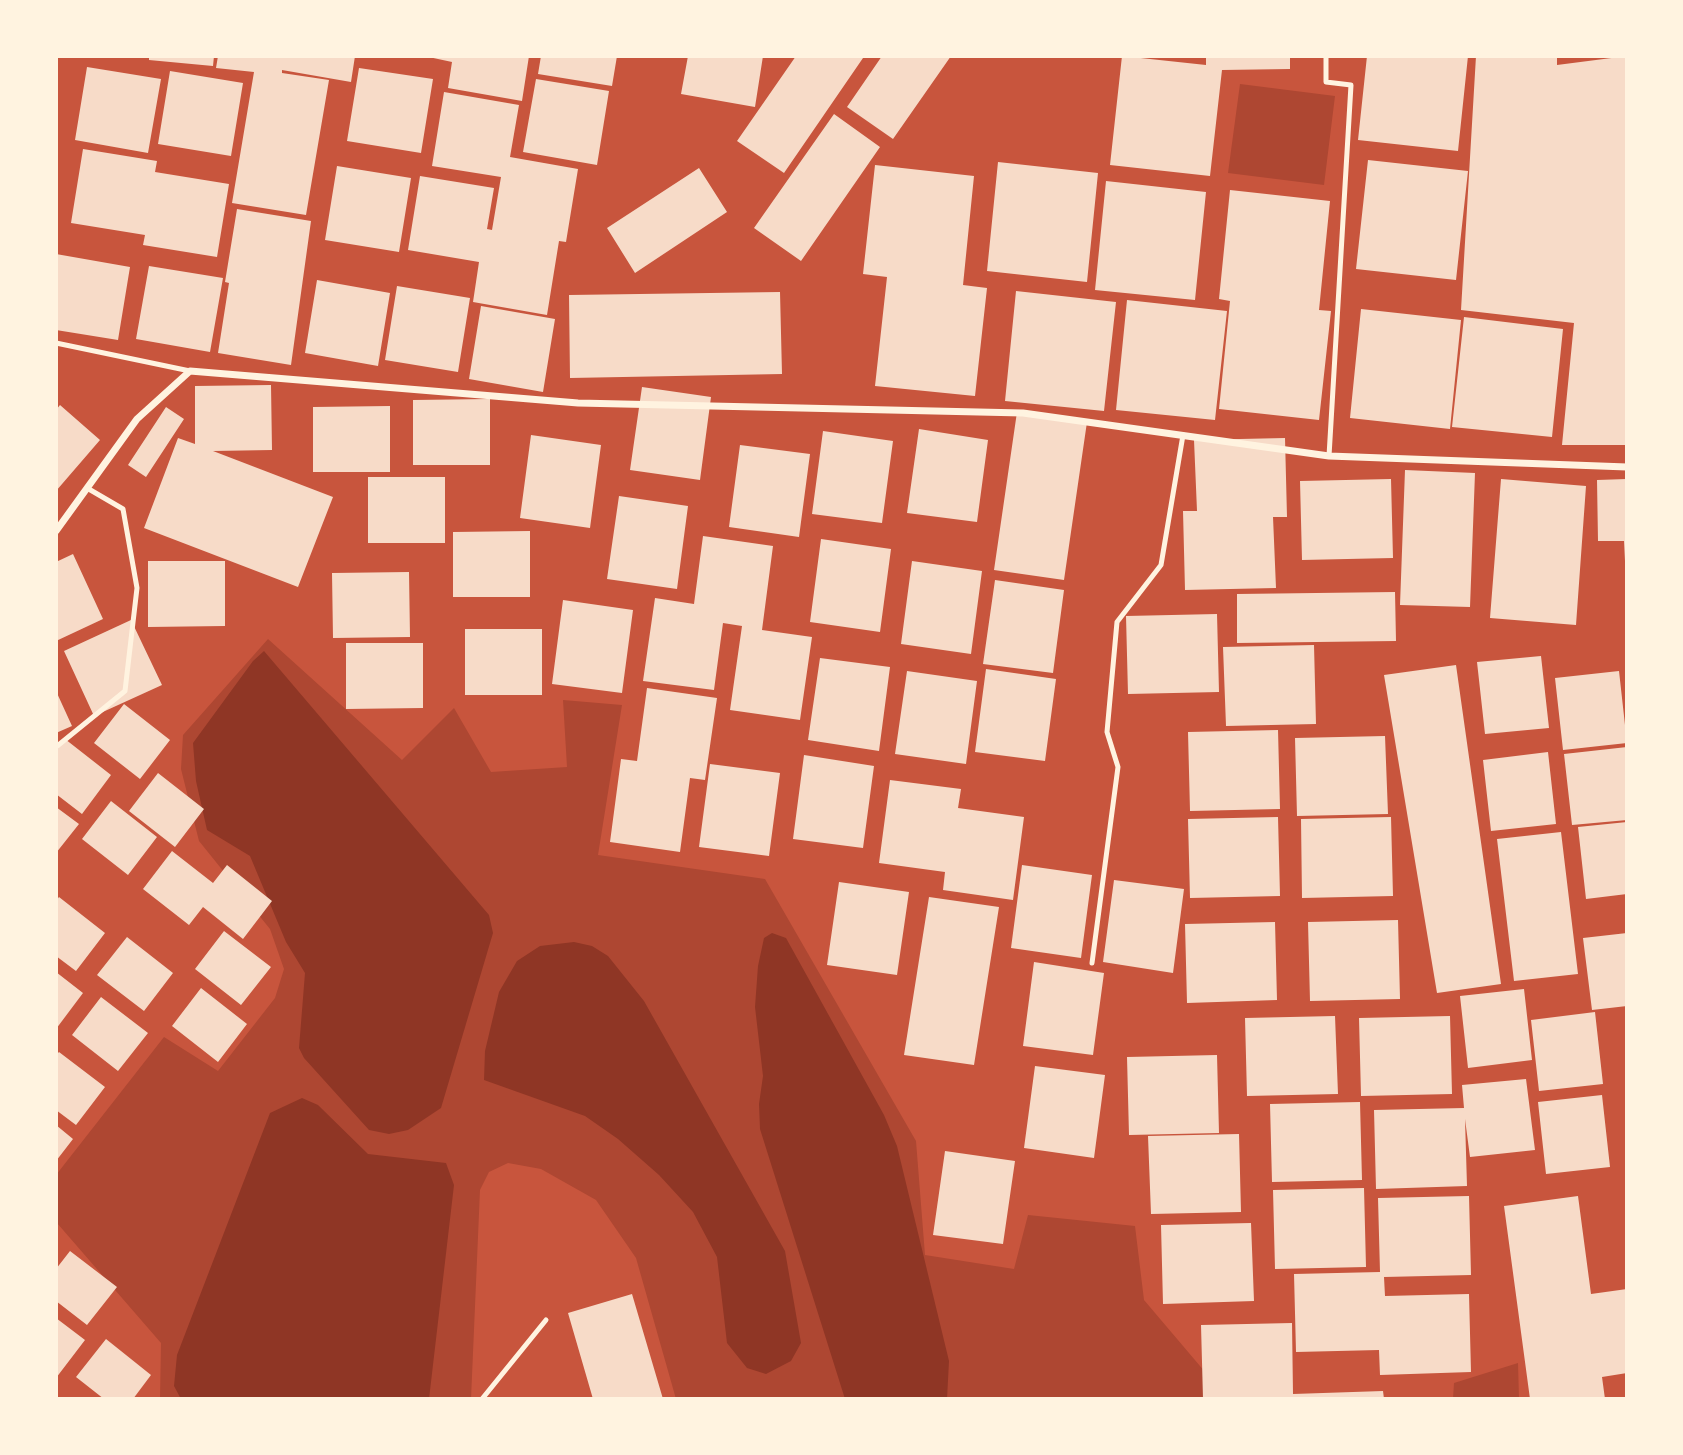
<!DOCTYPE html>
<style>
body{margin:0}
#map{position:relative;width:1683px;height:1455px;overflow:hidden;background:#c8553d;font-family:"PT Sans Narrow",sans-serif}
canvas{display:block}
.frame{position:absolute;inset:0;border:58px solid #fff3e0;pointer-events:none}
</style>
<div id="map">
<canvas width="1683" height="1455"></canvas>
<div class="frame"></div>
</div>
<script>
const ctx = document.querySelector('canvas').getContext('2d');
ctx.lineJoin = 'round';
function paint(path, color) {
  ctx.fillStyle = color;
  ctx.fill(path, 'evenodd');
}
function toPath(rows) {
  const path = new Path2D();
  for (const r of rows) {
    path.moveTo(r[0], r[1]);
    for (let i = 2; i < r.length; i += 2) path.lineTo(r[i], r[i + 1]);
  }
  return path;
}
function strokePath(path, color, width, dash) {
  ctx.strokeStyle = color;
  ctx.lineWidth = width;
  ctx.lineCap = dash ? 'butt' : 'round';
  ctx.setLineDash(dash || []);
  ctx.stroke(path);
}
const green = toPath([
 [1240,84,1335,96,1324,185,1228,173],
 [268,639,402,760,454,708,491,772,567,767,563,700,622,705,598,855,765,879,916,1141,925,1255,1014,1269,1028,1215,1135,1226,1144,1300,1228,1399,676,1399,636,1258,596,1200,541,1169,508,1163,489,1172,480,1190,471,1399,160,1399,161,1343,57,1223,56,1175,164,1037,218,1071,275,998,284,969,270,929,199,841,181,769,183,735],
 [1518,1363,1519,1399,1453,1399,1454,1383]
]);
const water = toPath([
 [264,651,489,915,493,933,441,1108,408,1130,389,1134,369,1130,304,1058,299,1048,305,973,286,942,250,856,207,830,196,781,193,743,253,661],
 [772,933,786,938,884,1115,897,1146,949,1361,947,1399,845,1399,760,1129,759,1104,763,1076,755,1007,758,966,764,938],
 [574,942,592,946,608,956,644,1001,785,1251,801,1343,791,1361,766,1374,747,1368,727,1343,717,1257,693,1212,659,1175,618,1139,585,1116,484,1080,485,1051,499,992,517,961,540,946],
 [302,1098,318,1105,368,1154,446,1163,454,1185,429,1399,181,1399,174,1386,177,1355,270,1113]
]);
const building = toPath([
 [149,56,214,56,213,66,149,60],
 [218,56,355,56,351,82,282,70,282,73,329,80,306,215,232,203,254,72,216,68],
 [424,56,529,56,522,101,448,88,452,62],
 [541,56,617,56,612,86,538,74],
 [688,56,763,56,755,107,681,94],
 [796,56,863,58,784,173,737,141],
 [882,56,951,56,893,139,847,107],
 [1122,56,1206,65,1206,56,1290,56,1290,69,1222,70,1210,176,1110,165],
 [1367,56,1468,56,1458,151,1358,140],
 [1476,56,1557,56,1557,65,1627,56,1627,445,1562,445,1574,323,1461,310],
 [87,67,161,79,148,153,75,140],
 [359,68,433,79,421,153,347,141],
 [170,71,243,83,231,156,158,144],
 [536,79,609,91,597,165,523,152],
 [444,92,519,105,510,157,578,169,566,242,559,241,547,315,473,302,479,262,408,250,420,176,494,188,487,229,492,230,501,177,432,166],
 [834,114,880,147,801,261,754,228],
 [83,149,157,161,155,172,229,184,217,257,143,245,145,235,71,223],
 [1368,160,1468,171,1456,280,1356,269],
 [998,162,1098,173,1087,282,987,271],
 [875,165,974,176,963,285,987,288,975,396,875,386,887,277,863,274],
 [337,166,411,178,399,252,325,240],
 [699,168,727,212,635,273,607,228],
 [1106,181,1206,192,1195,300,1095,290],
 [1230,190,1330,201,1319,310,1331,311,1319,420,1219,409,1230,301,1219,299],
 [237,209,311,221,291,365,218,353,229,283,225,282],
 [56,254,130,267,118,340,56,330],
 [149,266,223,278,210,352,136,339],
 [317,280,390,293,378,366,305,353],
 [397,286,470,298,458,372,385,360],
 [1016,291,1116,302,1104,411,1005,401],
 [780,292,782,374,570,378,569,295],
 [1127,300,1227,311,1215,420,1116,410],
 [481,306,555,319,543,392,469,379],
 [1361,309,1461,320,1450,429,1350,418],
 [1464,317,1563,329,1552,437,1452,427],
 [271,385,272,450,213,451,333,497,298,587,144,528,178,438,195,444,195,386],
 [642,387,711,397,700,480,630,470],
 [490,399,490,465,413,465,413,400],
 [60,405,100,440,56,491,56,410],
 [390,406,390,472,313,472,313,407],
 [166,407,184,419,146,477,128,465],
 [1017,412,1087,422,1064,580,994,570],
 [919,429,988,440,977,522,907,513],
 [823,431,893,441,882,523,812,514],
 [531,435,601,445,590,528,520,518],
 [1285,438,1287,517,1273,517,1276,588,1185,590,1183,511,1197,511,1194,440],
 [740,445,810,454,799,537,729,527],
 [1405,470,1475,473,1470,607,1400,605],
 [368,477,445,477,445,543,368,543],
 [1391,479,1393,558,1302,560,1300,481],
 [1501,479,1586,486,1576,625,1490,618],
 [1627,479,1627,561,1625,561,1624,541,1598,541,1597,480],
 [619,496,688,506,677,589,607,579],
 [530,531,530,597,453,597,453,532],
 [703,536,773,546,762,630,812,637,800,720,730,710,742,626,723,623,714,690,643,681,655,598,694,604],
 [821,539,891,549,880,632,810,622],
 [73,554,103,619,56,641,56,562],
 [148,561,225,561,225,626,148,627],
 [912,561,982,571,971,654,901,644],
 [409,572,410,637,333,638,332,573],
 [995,580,1064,590,1053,673,983,664],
 [1395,592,1396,641,1237,643,1237,594],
 [563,600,633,610,622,693,552,684],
 [1217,614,1219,692,1128,694,1126,616],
 [131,620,162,685,94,716,64,651],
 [465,629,542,629,542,695,465,695],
 [346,643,423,643,423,708,346,709],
 [1314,645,1316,724,1226,726,1223,647],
 [1541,656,1549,728,1485,734,1477,662],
 [820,658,890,667,879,751,808,740],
 [1456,665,1501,984,1437,993,1384,675],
 [986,669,1056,679,1045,761,975,752],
 [907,671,977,681,966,764,895,754],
 [1619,671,1627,743,1563,750,1555,678],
 [647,688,717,698,705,780,690,778,680,852,610,842,621,759,637,761],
 [56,691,72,726,56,733],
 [124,704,170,740,140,779,94,743],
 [1278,730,1280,809,1190,811,1188,732],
 [1385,736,1388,814,1297,816,1295,738],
 [65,739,111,775,82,814,56,794,56,751],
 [1627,747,1627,820,1572,825,1564,754],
 [1548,752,1556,824,1491,831,1483,760],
 [804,755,874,766,863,848,793,839],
 [710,764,780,773,769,856,699,847],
 [158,773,204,809,175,847,129,811],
 [890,780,961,789,958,808,1024,817,1013,900,943,890,945,872,879,863],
 [111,801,157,837,128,875,82,839],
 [56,807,79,824,56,853],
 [1278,817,1280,896,1190,898,1188,819],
 [1391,817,1393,896,1302,898,1301,819],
 [1627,822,1627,894,1586,899,1578,827],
 [1561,832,1578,974,1514,981,1497,839],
 [172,851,213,883,227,865,272,901,243,939,203,907,189,925,143,889],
 [1022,865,1092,875,1081,958,1011,948],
 [1114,880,1184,889,1173,973,1103,962],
 [839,882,909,892,897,975,827,965],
 [59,897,105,933,76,971,56,956,56,901],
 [929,897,999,907,974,1065,904,1055],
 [1398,920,1400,999,1310,1001,1308,922],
 [1275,922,1277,1000,1187,1003,1185,924],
 [224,931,271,967,241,1005,195,969],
 [1627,933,1627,1006,1592,1010,1583,938],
 [127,937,173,973,144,1011,97,975],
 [1034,962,1104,973,1093,1055,1023,1046],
 [56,972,83,993,56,1029],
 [201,988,247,1024,218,1062,172,1026],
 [1524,989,1532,1060,1468,1068,1460,996],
 [101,997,148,1033,118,1071,72,1035],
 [1595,1012,1603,1084,1539,1091,1531,1020],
 [1335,1016,1338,1094,1247,1096,1245,1018],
 [1450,1016,1452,1094,1361,1096,1359,1018],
 [59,1052,105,1087,76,1125,56,1110,56,1055],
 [1217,1055,1219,1133,1129,1135,1127,1057],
 [1035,1066,1105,1075,1094,1158,1024,1148],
 [1526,1079,1535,1150,1470,1157,1465,1119,1467,1186,1376,1189,1374,1110,1464,1108,1462,1085],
 [1602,1095,1610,1167,1546,1174,1538,1102],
 [1360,1102,1362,1180,1272,1182,1270,1104],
 [56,1125,73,1139,56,1161],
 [1239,1134,1241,1212,1151,1214,1148,1136],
 [945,1151,1015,1161,1003,1244,933,1235],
 [1364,1188,1366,1267,1275,1269,1273,1190],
 [1469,1196,1471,1275,1384,1277,1385,1296,1469,1294,1471,1372,1380,1375,1379,1350,1296,1352,1294,1274,1380,1272,1378,1198],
 [1578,1196,1591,1294,1627,1289,1627,1373,1602,1377,1605,1399,1530,1399,1504,1206],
 [1251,1223,1254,1301,1163,1304,1161,1225],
 [70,1251,117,1287,87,1325,56,1301,56,1269],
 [632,1294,663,1399,593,1399,568,1313],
 [56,1318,85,1340,56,1378],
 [1292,1323,1293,1394,1383,1391,1384,1399,1203,1399,1201,1325],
 [106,1339,151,1375,133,1399,104,1399,76,1377]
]);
const service = toPath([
 [1326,56,1326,82,1351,85,1329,456],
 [56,343,190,371],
 [56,747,125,691,137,588,123,509,87,488],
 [1092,963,1118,767,1107,732,1117,622,1161,565,1183,435],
 [482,1399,546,1320]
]);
const minor = toPath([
 [56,531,137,419,190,371,578,403,1023,413,1329,456,1627,467]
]);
paint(green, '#ae4732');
paint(water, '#8f3625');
paint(building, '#f7dbc8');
strokePath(service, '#fff3e0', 5);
strokePath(minor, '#fff3e0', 7);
</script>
